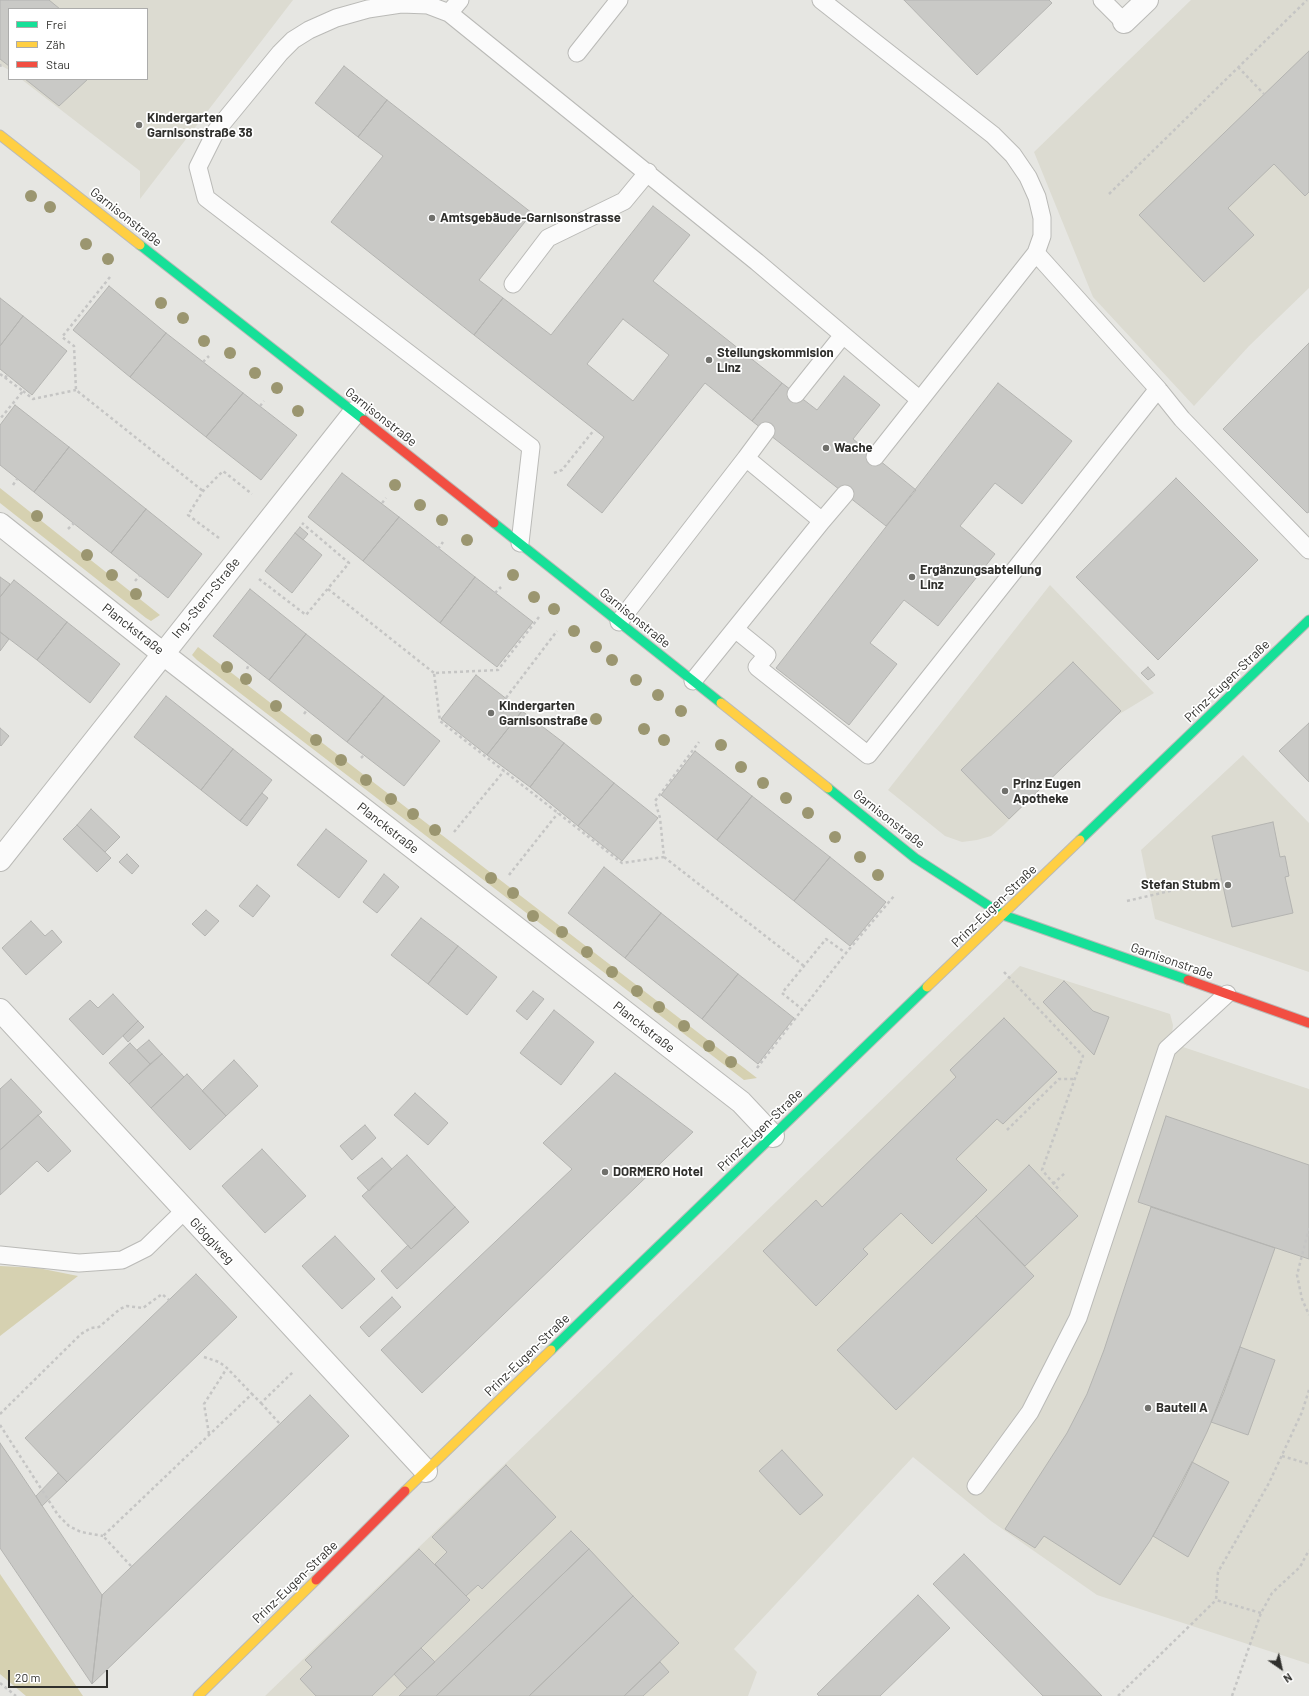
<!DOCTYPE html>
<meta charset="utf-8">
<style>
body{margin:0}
#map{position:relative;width:1309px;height:1696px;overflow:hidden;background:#e6e6e2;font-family:Barlow,sans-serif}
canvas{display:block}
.legend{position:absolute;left:8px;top:8px;width:140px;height:72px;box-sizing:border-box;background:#fff;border:1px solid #acacab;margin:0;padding:5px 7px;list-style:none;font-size:12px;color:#30302d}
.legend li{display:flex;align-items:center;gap:8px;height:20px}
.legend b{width:20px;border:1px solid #acacab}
.north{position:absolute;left:1261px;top:1648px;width:40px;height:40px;-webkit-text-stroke:3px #fff;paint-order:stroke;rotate:146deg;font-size:11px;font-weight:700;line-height:16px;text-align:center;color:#30302d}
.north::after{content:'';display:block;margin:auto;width:14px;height:18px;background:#30302d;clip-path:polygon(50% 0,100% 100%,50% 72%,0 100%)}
.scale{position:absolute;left:8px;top:1670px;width:100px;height:18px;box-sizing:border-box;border:2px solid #30302d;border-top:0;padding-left:5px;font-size:12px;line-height:14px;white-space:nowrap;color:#30302d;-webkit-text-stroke:3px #fff;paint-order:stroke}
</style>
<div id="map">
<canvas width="1309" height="1696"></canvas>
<ul class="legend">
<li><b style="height:5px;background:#16e098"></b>Frei</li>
<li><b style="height:5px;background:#ffcf43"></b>Zäh</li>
<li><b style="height:5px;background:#f24e42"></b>Stau</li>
</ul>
<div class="north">N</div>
<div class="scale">20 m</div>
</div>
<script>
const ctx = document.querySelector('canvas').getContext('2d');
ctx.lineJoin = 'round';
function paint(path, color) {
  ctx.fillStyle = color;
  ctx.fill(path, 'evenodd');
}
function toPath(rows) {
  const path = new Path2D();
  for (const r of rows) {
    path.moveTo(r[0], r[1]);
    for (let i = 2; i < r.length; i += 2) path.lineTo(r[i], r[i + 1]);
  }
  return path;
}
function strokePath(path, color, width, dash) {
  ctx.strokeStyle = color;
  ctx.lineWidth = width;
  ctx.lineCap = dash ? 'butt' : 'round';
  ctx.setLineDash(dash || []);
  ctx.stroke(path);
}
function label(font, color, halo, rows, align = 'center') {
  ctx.font = font + ' Barlow,sans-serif';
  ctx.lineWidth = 3.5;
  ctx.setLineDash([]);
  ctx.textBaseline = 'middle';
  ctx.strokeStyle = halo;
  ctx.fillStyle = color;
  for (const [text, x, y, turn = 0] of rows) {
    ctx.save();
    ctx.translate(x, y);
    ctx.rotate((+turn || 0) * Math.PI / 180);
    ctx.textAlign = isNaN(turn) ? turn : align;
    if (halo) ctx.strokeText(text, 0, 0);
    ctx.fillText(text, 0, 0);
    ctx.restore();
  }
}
const built = toPath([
 [0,0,293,0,140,199,140,171,21,79,147,79,147,9,9,9,9,70,0,65],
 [1191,0,1309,0,1309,288,1249,346,1194,406,1093,297,1034,152],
 [1050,585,1154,693,1108,721,1004,825,991,836,977,840,962,842,945,836,888,790],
 [1243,755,1309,823,1309,972,1155,919,1141,850],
 [1020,966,1170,1014,1173,1025,1171,1043,1309,1089,1309,1664,1097,1595,991,1521,913,1457,734,1649,757,1672,748,1696,265,1696]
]);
const green = toPath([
 [0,488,160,615,151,621,146,618,0,503],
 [198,647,757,1078,744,1080,197,660,192,655],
 [0,1266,38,1268,78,1276,0,1336],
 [0,1574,83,1696,26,1696,0,1674]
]);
const building = toPath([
 [0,0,49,0,60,9,9,9,9,66,0,59,0,0],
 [904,0,1049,0,1052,3,977,75,904,0],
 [1309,51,1309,192,1305,196,1274,164,1228,208,1254,235,1204,282,1139,215,1309,51],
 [344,66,387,100,358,137,315,103,344,66],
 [25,79,88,79,59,106,25,79],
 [387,100,532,213,479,280,503,298,474,335,331,222,383,156,358,137,387,100],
 [653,206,690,235,653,281,782,383,752,421,705,383,602,513,567,485,604,437,474,335,503,298,551,335,653,206],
 [623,319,669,355,633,401,587,364,623,319],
 [109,286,166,333,130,377,73,330,109,286],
 [0,298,23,316,0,346,0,298],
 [23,316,67,351,32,395,0,369,0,346,23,316],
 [166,333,243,393,206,437,130,377,166,333],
 [1309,343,1309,512,1307,513,1223,429,1309,343],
 [844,376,880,405,853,439,916,490,886,526,752,421,782,383,817,410,844,376],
 [998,383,1072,441,1022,504,995,483,960,526,995,554,938,626,904,600,870,643,897,664,849,725,776,668,998,383],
 [243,393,297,435,261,480,206,437,243,393],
 [15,405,69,447,34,492,0,465,0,425,15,405],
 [69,447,146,509,111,553,34,492,69,447],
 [342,473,399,517,363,561,308,517,342,473],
 [1176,478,1258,560,1158,660,1076,577,1176,478],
 [146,509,202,554,168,598,111,553,146,509],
 [399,517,475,577,440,623,363,561,399,517],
 [300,527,308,534,303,540,295,533,300,527],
 [295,533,322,555,292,593,265,571,295,533],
 [0,577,10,584,0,597,0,577],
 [475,577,533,622,497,667,440,623,475,577],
 [14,580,67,622,37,660,0,632,0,597,14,580],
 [250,589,306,634,269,680,213,636,250,589],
 [67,622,120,664,90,703,37,660,67,622],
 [0,632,9,639,0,651,0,632],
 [306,634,384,696,347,742,269,680,306,634],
 [1073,662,1121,711,1009,819,961,770,1073,662],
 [1148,667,1155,675,1148,680,1141,673,1148,667],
 [476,675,522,711,487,755,441,719,476,675],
 [166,696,233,749,201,790,134,737,166,696],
 [384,696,440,741,404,786,347,742,384,696],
 [522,711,564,743,530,787,487,755,522,711],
 [1309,723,1309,782,1279,751,1309,723],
 [0,728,9,736,1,746,0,745,0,728],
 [564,743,614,783,578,826,530,787,564,743],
 [233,749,272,780,240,821,201,790,233,749],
 [695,751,752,796,717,840,661,795,695,751],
 [614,783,658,818,622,861,578,826,614,783],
 [262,793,268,798,247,826,240,821,262,793],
 [752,796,830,857,794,901,717,840,752,796],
 [91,809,120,837,105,852,77,825,91,809],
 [1273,822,1280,857,1285,856,1289,876,1285,877,1293,913,1232,927,1212,836,1273,822],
 [77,825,111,858,97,872,63,839,77,825],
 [326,829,367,861,339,898,297,865,326,829],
 [127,854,139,866,132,874,119,862,127,854],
 [830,857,886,902,850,946,794,901,830,857],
 [604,867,661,913,625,958,568,913,604,867],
 [384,874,399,887,377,913,363,902,384,874],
 [257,885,270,896,253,917,239,906,257,885],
 [206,910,219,921,205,936,192,924,206,910],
 [661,913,738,974,702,1019,625,958,661,913],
 [421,918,458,946,428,984,391,955,421,918],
 [31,921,45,936,52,930,62,942,26,975,2,948,31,921],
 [458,946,497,977,467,1015,428,984,458,946],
 [738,974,794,1018,758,1064,702,1019,738,974],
 [1064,981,1093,1011,1109,1017,1094,1055,1043,1002,1064,981],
 [533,991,544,999,527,1020,516,1011,533,991],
 [113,994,138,1021,103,1055,69,1019,90,1000,98,1008,113,994],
 [554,1010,594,1042,561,1085,520,1053,554,1010],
 [1004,1018,1057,1072,1003,1124,997,1119,956,1159,987,1190,932,1244,901,1213,863,1249,868,1254,816,1306,763,1251,816,1200,822,1207,956,1077,950,1070,1004,1018],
 [138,1021,144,1027,128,1042,123,1036,138,1021],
 [149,1040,162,1054,150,1064,137,1050,149,1040],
 [130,1043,150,1064,129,1084,109,1063,130,1043],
 [162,1054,184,1077,151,1108,129,1084,162,1054],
 [234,1060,258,1086,226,1116,202,1091,234,1060],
 [615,1073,693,1132,422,1393,381,1350,572,1169,543,1143,615,1073],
 [187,1074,226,1116,190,1150,151,1108,187,1074],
 [11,1079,42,1112,0,1150,0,1089,11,1079],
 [415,1093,448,1123,428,1145,394,1115,415,1093],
 [38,1115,71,1151,48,1172,37,1161,0,1195,0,1150,38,1115],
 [1166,1116,1309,1165,1309,1259,1138,1202,1166,1116],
 [365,1125,376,1138,352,1160,340,1146,365,1125],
 [262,1149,306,1196,265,1233,222,1186,262,1149],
 [407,1155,455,1207,411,1249,362,1196,407,1155],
 [382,1158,392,1169,369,1191,357,1178,382,1158],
 [1029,1165,1078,1216,1025,1266,976,1216,1029,1165],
 [455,1207,469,1222,397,1289,381,1271,408,1245,411,1249,455,1207],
 [1151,1207,1275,1248,1224,1392,1207,1432,1181,1486,1150,1541,1120,1585,1044,1536,1035,1548,1005,1529,1067,1433,1087,1394,1104,1350,1151,1207],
 [976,1216,1034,1276,896,1410,837,1350,976,1216],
 [335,1236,375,1279,342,1309,302,1266,335,1236],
 [196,1274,237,1317,67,1482,25,1438,196,1274],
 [392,1297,401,1307,369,1337,360,1327,392,1297],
 [1240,1347,1275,1360,1248,1435,1211,1422,1240,1347],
 [310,1395,349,1436,92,1684,102,1595,310,1395],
 [0,1443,102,1595,92,1684,0,1548,0,1443],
 [782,1450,823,1495,800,1515,759,1471,782,1450],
 [1192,1462,1229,1482,1188,1557,1153,1536,1192,1462],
 [506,1465,556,1517,482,1589,478,1585,466,1596,435,1564,447,1552,432,1537,506,1465],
 [58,1473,67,1482,42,1506,36,1496,58,1473],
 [571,1531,589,1549,436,1696,399,1696,571,1531],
 [419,1549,470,1600,372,1696,316,1696,300,1679,312,1667,305,1660,419,1549],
 [589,1549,633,1596,529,1696,436,1696,589,1549],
 [964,1554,1102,1696,1043,1696,933,1584,964,1554],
 [918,1595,950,1628,880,1696,819,1696,817,1694,918,1595],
 [633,1596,679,1643,624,1696,529,1696,633,1596],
 [421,1648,435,1662,407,1688,394,1674,421,1648],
 [660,1662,669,1672,643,1696,624,1696,660,1662]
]);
const path = toPath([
 [0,64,1,69],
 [1238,67,1264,94],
 [1109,194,1307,0],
 [110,277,62,337,74,346,76,390,203,491],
 [203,362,209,356],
 [0,374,23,391,0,419],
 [5,378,7,375],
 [23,391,33,399,76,390],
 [260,406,264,401],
 [554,473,562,470,594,430],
 [13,485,17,479],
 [382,503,386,498],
 [68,529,74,523],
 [219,538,188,515,203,491,223,471,252,494],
 [438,549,443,542],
 [259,579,306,615,349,563,302,523],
 [135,581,140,575],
 [328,589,434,673],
 [495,593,501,587],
 [539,617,498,670,434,673,440,721,622,863,664,857,660,818,655,801,699,742],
 [247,669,249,664],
 [506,698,557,631],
 [304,714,307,710],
 [361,758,364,755],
 [454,832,504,771],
 [664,857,804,966],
 [509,875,558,813],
 [1127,901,1221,879],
 [1004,972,1083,1056,1042,1170,1060,1191],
 [803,1010,782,993,826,939,846,953],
 [757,1068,846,953,894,896],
 [1007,1130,1059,1079,1075,1079],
 [1053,1184,1066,1172],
 [1309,1228,1297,1275,1302,1299,1309,1315],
 [204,1357,219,1362,227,1368,252,1394],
 [261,1403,280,1424],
 [0,1414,81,1334,91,1328,99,1327,120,1309,127,1306,143,1308,162,1294,169,1300],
 [0,1425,58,1515,69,1526,81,1532,103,1536],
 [209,1434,204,1404,227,1368],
 [1282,1456,1309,1464],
 [131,1566,103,1536,252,1394,261,1403,294,1371],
 [1261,1613,1216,1600,1218,1572,1269,1483,1302,1412,1309,1390],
 [0,1683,16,1696],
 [1118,1696,1216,1600],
 [1232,1696,1261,1613,1272,1593,1300,1567,1309,1550]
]);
const lane = toPath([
 [821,0,993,135,1013,155,1028,177,1037,197,1042,218,1042,236,1036,253,1158,389,1182,419,1309,550],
 [1102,0,1124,22],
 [449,13,460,0],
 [577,53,619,0],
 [513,284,548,238,624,201,648,172],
 [796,394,843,335],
 [875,457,920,400],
 [746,458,766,431],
 [822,521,845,494],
 [520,543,531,447,206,198,198,167,216,131,280,53,293,40,309,30,336,18,368,9,401,4,428,5,449,13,757,262,920,400,1036,253],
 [619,622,746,458,822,521,693,681],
 [735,629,767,655,757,667,868,755,1158,389],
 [0,1255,79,1263,122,1260,146,1248,184,1211],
 [976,1486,1030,1412,1078,1318,1167,1049,1227,994]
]);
const street = toPath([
 [1124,22,1147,0],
 [0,524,162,653,741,1102,773,1136],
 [0,860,354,413],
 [0,1010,426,1471]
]);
const fast = toPath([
 [140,245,364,420],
 [494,523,721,703],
 [828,788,915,858,1003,915,1188,980],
 [1080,840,1309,620],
 [551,1350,927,987]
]);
const slow = toPath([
 [0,135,140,245],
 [721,703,828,788],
 [927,987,1080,840],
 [405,1491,551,1350],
 [198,1696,316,1580]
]);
const jam = toPath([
 [364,420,494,523],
 [1188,980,1309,1023],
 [316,1580,405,1491]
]);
const trees = [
 [31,196],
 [50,207],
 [86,244],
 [108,259],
 [161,303],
 [183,318],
 [204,341],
 [230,353],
 [255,373],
 [277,388],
 [298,411],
 [395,485],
 [420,505],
 [37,516],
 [442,520],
 [467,540],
 [87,555],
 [112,575],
 [513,575],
 [136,594],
 [534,597],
 [554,609],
 [574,631],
 [596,647],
 [612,660],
 [227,667],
 [246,679],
 [636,680],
 [658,695],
 [276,706],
 [681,711],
 [596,719],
 [644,729],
 [316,740],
 [664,740],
 [721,745],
 [341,760],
 [741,767],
 [366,780],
 [763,783],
 [786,798],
 [391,799],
 [808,813],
 [413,814],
 [435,830],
 [835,837],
 [860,857],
 [878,875],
 [491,878],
 [513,893],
 [533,916],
 [562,932],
 [587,952],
 [612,972],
 [637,991],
 [659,1007],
 [684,1026],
 [709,1046],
 [731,1062]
];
const markers = [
 [139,125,4,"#70706c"],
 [432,218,4,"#70706c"],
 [709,360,4,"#70706c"],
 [826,448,4,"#70706c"],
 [912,577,4,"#70706c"],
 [491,713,4,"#70706c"],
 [1005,791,4,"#70706c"],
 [1228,885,4,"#70706c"],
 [605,1172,4,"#70706c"],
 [1148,1408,4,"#70706c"]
];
const poiNames = [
 ["Kindergarten",147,118],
 ["Garnisonstraße 38",147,133],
 ["Amtsgebäude-Garnisonstrasse",440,218],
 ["Stellungskommision",717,353],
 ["Linz",717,368],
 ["Wache",834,448],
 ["Ergänzungsabteilung",920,570],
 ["Linz",920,585],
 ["Kindergarten",499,706],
 ["Garnisonstraße",499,721],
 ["Prinz Eugen",1013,784],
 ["Apotheke",1013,799],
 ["Stefan Stubm",1220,885,"right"],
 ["DORMERO Hotel",613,1172],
 ["Bauteil A",1156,1408]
];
const streetNames = [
 ["Garnisonstraße",126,217,38],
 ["Garnisonstraße",381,417,38],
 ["Ing.-Stern-Straße",206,598,-51],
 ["Garnisonstraße",635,618,39],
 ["Planckstraße",133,629,38],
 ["Prinz-Eugen-Straße",1227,681,-44],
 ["Garnisonstraße",889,819,38],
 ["Planckstraße",388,828,38],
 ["Prinz-Eugen-Straße",994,906,-44],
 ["Garnisonstraße",1172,961,19],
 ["Planckstraße",644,1027,38],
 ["Prinz-Eugen-Straße",760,1130,-44],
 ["Glögglweg",212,1241,47],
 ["Prinz-Eugen-Straße",527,1355,-44],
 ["Prinz-Eugen-Straße",295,1582,-44]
];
paint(built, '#dcdbd1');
paint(green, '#d6d1b1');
paint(building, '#c9c9c6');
strokePath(building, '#b4b4b1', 1);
strokePath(lane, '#babab7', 19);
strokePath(street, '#babab7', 24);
strokePath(fast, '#babab7', 11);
strokePath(slow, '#babab7', 11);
strokePath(jam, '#babab7', 11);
strokePath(path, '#c5c5c4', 2.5, [3, 3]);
strokePath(lane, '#fbfbfb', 17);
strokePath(street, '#fbfbfb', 22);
strokePath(fast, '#16e098', 9);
strokePath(slow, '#ffcf43', 9);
strokePath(jam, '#f24e42', 9);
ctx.fillStyle = '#9b9670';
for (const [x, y] of trees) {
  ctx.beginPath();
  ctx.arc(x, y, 6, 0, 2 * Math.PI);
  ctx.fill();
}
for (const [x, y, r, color] of markers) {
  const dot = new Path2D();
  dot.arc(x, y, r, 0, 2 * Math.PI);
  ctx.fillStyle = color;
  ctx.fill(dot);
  strokePath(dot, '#fff', 1.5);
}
label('bold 13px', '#30302d', '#fff', poiNames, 'left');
label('13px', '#30302d', '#fff', streetNames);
</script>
